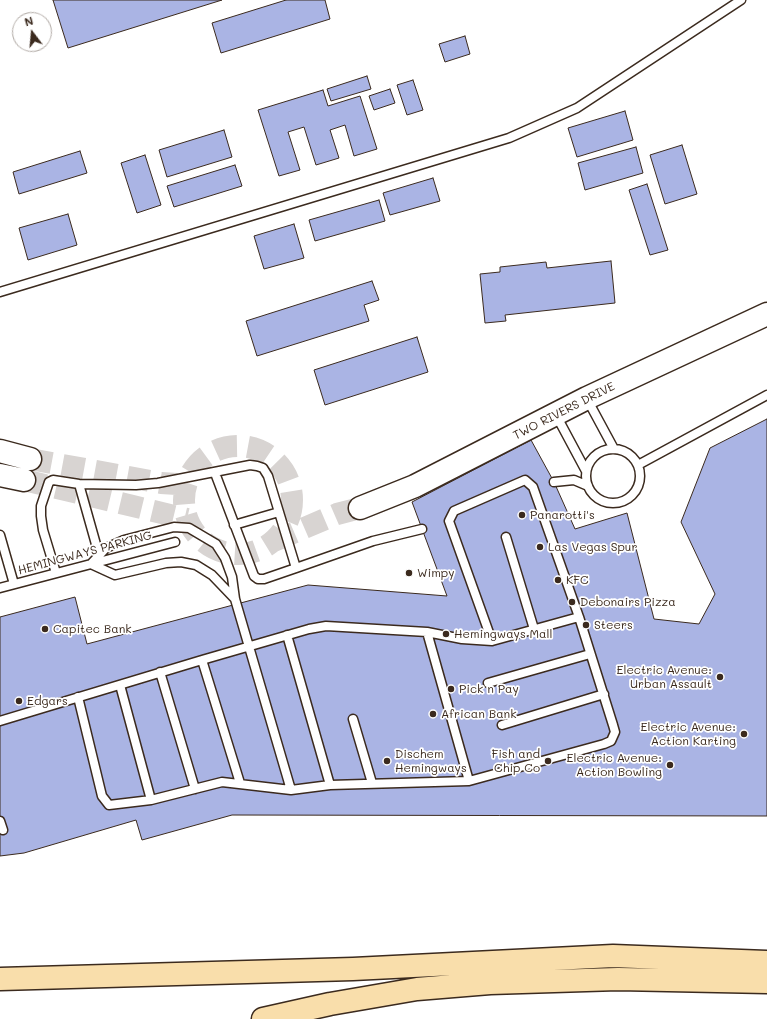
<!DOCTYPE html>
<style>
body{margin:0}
#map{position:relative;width:767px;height:1019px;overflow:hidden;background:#fff;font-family:Mali,sans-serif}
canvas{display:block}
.north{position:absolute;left:12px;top:12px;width:40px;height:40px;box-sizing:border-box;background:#fff;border:1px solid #b1aaa5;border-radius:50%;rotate:344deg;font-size:11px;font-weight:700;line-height:16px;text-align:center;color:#3b2a1e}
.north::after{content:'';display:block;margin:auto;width:14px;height:18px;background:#3b2a1e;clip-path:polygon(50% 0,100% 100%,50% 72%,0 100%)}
</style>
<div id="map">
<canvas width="767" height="1019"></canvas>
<div class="north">N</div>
</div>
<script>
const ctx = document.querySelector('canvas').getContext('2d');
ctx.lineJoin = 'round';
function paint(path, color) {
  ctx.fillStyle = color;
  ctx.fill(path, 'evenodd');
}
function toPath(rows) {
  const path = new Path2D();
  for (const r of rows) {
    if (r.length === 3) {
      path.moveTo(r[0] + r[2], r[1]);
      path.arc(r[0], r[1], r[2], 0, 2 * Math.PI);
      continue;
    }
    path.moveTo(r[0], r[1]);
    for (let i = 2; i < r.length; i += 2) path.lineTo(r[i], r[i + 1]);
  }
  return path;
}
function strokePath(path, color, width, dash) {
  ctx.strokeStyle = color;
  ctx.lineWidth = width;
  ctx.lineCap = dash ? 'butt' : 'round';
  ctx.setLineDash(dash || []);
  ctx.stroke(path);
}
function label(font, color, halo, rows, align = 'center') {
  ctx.font = font + ' Mali,sans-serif';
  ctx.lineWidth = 3.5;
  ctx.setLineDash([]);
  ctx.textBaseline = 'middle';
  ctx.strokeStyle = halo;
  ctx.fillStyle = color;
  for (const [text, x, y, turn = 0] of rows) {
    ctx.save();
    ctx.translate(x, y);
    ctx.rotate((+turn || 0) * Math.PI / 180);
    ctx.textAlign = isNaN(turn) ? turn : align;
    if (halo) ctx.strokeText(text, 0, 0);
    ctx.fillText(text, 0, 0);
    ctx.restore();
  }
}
const building = toPath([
 [53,0,222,0,68,48,53,0],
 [286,0,325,0,330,19,221,53,212,23,286,0],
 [465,36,470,54,445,62,439,44,465,36],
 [367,76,371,89,331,101,327,89,367,76],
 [413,80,423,110,407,115,397,85,413,80],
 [390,89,395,103,374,110,369,96,390,89],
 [323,90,328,106,360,96,377,149,354,156,345,125,330,130,339,158,316,165,304,127,288,132,300,170,279,176,258,110,323,90],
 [625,111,633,140,577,157,568,128,625,111],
 [224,130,232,157,167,177,159,150,224,130],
 [682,145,697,194,665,204,650,155,682,145],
 [636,147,643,173,585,190,578,163,636,147],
 [80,151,87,173,19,194,13,172,80,151],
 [145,155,161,205,137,213,121,163,145,155],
 [235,165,242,186,174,207,167,186,235,165],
 [433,178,440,201,390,215,383,193,433,178],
 [647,184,668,250,650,255,629,190,647,184],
 [379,200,385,221,315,241,309,220,379,200],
 [68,214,77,245,28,260,19,228,68,214],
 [294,224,304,258,264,269,254,236,294,224],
 [611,261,615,303,505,315,506,321,485,323,480,274,500,272,500,267,546,262,547,268,611,261],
 [372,281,379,300,364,305,369,321,257,356,246,321,372,281],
 [417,337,428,372,325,405,314,370,417,337],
 [767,419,767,816,232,815,142,840,136,820,24,853,0,856,0,617,75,597,87,644,308,585,447,596,412,502,531,440,554,482,575,529,627,513,654,619,699,624,715,594,681,522,710,448,767,419]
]);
const secondaryTunnel = toPath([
 [238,500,54],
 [30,459,161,483,177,484],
 [24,480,187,519],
 [274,541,337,514,360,508]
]);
const lane = toPath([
 [0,292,509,138,577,108,741,0],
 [587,399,614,449],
 [556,415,586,471],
 [613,476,27],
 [638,465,767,395],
 [215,473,254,576,258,579,264,579,296,568],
 [554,482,574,480,588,486],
 [79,484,99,555],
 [234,525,279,512],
 [0,535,14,584],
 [506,537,534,629],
 [56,573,43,530,41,516,41,506,49,482,53,480,79,484,136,485,158,483,250,465,257,466,263,468,268,476,296,568,373,541,422,529],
 [0,588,175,542],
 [235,599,212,575,196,565,181,562,166,563,115,575,91,564,106,548,124,540,174,527,189,528,216,544,225,558,232,577,235,599,291,790,330,785,469,781],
 [427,632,469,781,604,744,611,741,615,732,613,725,579,617],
 [287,635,330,785],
 [202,660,240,783],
 [160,672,195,789],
 [488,683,590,654],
 [120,685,151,800],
 [78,697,102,796,109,805,151,800,222,782,291,790],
 [353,719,372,783],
 [0,721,202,660,309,629,326,626,427,632,462,639,492,641,579,617,533,487,525,480,454,511,449,521,492,641],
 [502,725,604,694],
 [0,821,3,830]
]);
const secondary = toPath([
 [0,451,30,459],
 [0,475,24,480],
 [360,508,415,486,587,398,767,314]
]);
const highway = toPath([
 [0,979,353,969,613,956,767,962],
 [263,1019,330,1004,417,989,490,983,618,979,767,982]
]);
const markers = [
 [522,515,4,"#3b2a1e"],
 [540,547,4,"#3b2a1e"],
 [409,573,4,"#3b2a1e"],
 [558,580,4,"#3b2a1e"],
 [572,602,4,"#3b2a1e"],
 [586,625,4,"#3b2a1e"],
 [45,629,4,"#3b2a1e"],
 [446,634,4,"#3b2a1e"],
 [720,677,4,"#3b2a1e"],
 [451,689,4,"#3b2a1e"],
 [19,701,4,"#3b2a1e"],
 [433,714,4,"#3b2a1e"],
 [744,734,4,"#3b2a1e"],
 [387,761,4,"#3b2a1e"],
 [548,761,4,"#3b2a1e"],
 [670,765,4,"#3b2a1e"]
];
const streetNames = [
 ["TWO RIVERS DRIVE",564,411,-27],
 ["HEMINGWAYS PARKING",85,553,-15]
];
const poiNames = [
 ["Panarotti's",530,515],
 ["Las Vegas Spur",548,547],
 ["Wimpy",417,573],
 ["KFC",566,580],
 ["Debonairs Pizza",580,602],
 ["Steers",594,625],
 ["Capitec Bank",53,629],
 ["Hemingways Mall",454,634],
 ["Electric Avenue:",712,670,"right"],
 ["Urban Assault",712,684,"right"],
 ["Pick n Pay",459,689],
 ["Edgars",27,701],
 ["African Bank",441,714],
 ["Electric Avenue:",736,727,"right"],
 ["Action Karting",736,741,"right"],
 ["Dischem",395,754],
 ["Hemingways",395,768],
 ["Fish and",540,754,"right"],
 ["Chip Co",540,768,"right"],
 ["Electric Avenue:",662,758,"right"],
 ["Action Bowling",662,772,"right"]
];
paint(building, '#aab4e4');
strokePath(building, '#3b2a1e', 1);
strokePath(secondaryTunnel, '#d8d4d2', 22, [22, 11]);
strokePath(lane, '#3b2a1e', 11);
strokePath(secondary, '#3b2a1e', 25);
strokePath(highway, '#3b2a1e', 25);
strokePath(lane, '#fff', 8);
strokePath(secondary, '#fff', 22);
strokePath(highway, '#f9deab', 22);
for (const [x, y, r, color] of markers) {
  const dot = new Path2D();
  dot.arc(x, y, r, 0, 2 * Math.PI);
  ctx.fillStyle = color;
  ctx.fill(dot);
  strokePath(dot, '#fff', 1.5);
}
label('12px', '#3b2a1e', '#fff', streetNames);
label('12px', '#3b2a1e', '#fff', poiNames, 'left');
</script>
